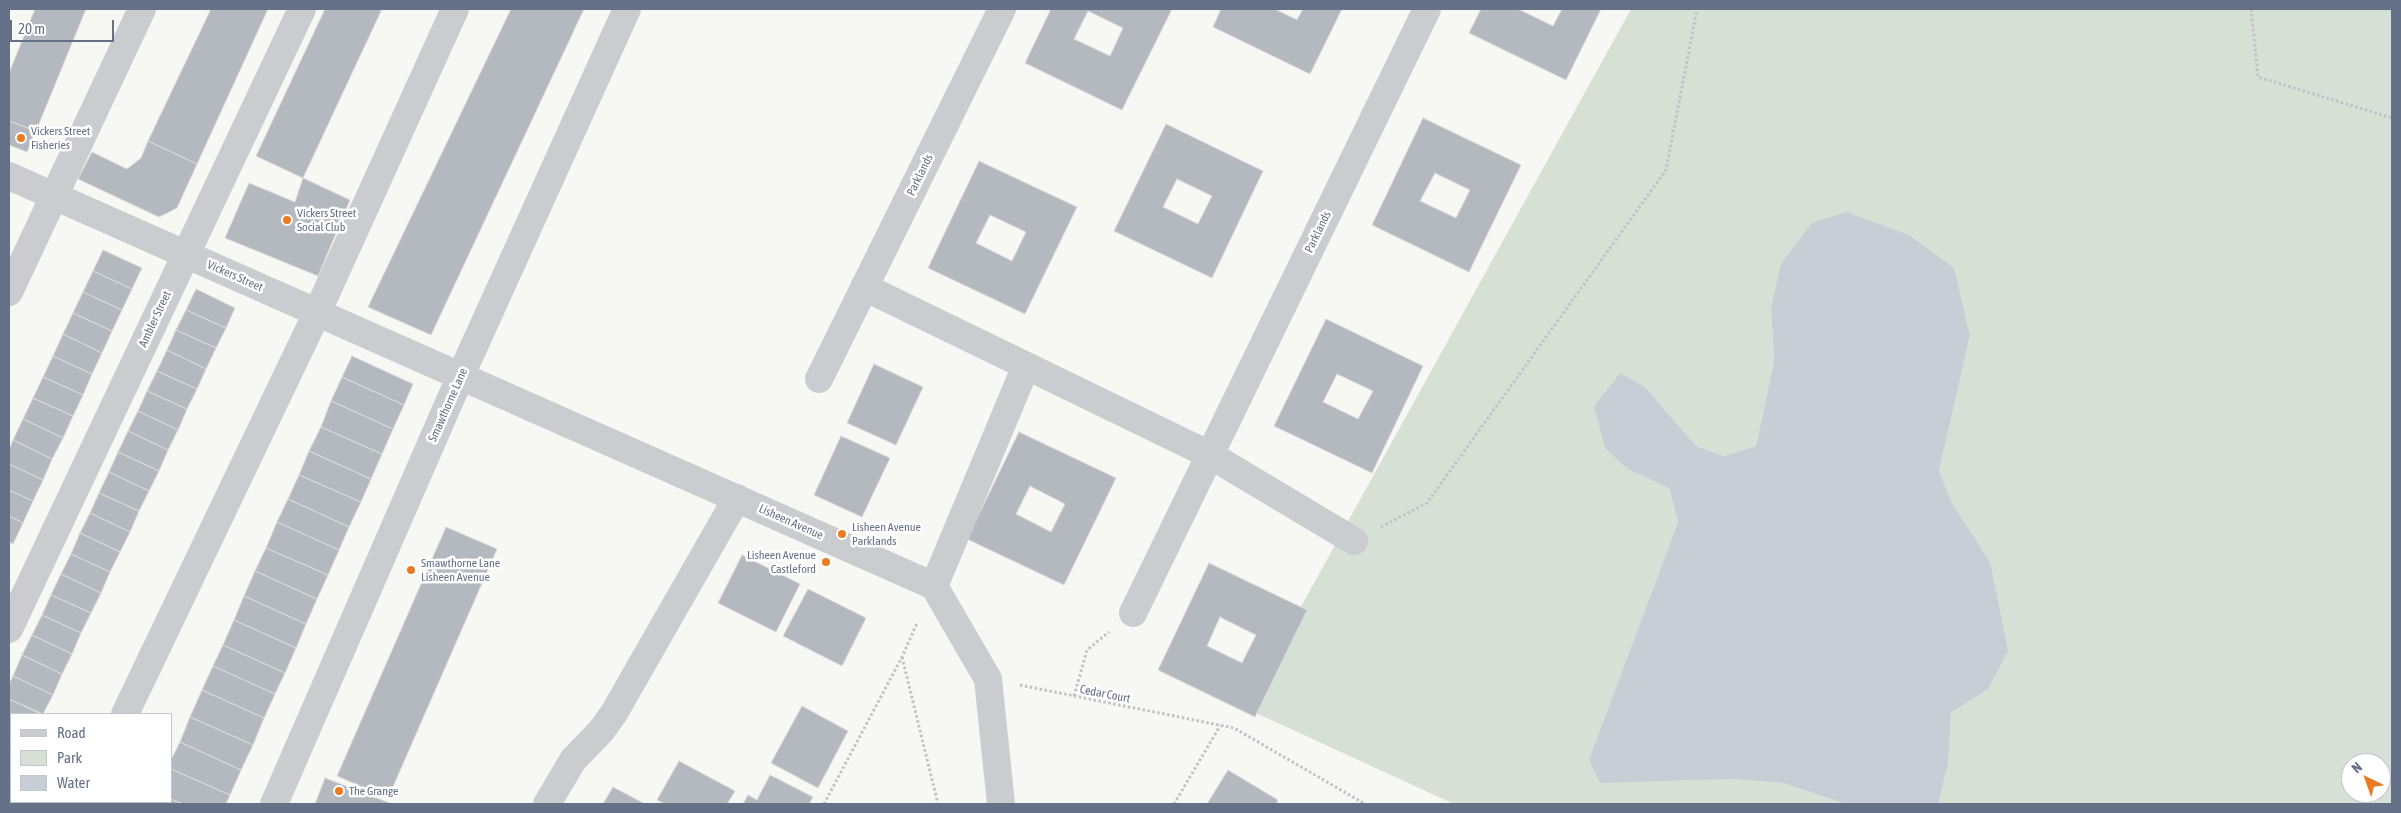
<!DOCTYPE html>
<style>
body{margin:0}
#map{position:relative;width:2401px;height:813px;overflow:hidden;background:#f7f8f4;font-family:"Asap Condensed",sans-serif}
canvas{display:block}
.frame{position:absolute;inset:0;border:10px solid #657187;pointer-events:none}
.legend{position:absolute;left:10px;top:713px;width:162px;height:90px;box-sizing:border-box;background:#fff;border:1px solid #c1c6cf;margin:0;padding:6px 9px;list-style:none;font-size:15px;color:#657187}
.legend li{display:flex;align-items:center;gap:10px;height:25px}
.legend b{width:25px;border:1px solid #c1c6cf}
.north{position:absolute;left:2341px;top:753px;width:50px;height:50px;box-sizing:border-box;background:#fff;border:1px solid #c1c6cf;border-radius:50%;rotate:318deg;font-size:14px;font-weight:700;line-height:20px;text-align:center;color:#657187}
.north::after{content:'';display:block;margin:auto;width:18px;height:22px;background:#eb7b21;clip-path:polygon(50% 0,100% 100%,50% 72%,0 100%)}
.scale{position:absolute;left:10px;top:20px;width:104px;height:22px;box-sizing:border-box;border:2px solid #657187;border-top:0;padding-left:6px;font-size:15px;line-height:18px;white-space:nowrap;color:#657187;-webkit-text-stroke:4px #fff;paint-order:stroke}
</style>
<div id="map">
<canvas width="2401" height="813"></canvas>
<div class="frame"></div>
<ul class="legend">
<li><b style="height:6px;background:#caccd0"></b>Road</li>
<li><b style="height:14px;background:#d7e0d5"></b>Park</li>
<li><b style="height:14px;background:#c7ced5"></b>Water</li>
</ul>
<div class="north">N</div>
<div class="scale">20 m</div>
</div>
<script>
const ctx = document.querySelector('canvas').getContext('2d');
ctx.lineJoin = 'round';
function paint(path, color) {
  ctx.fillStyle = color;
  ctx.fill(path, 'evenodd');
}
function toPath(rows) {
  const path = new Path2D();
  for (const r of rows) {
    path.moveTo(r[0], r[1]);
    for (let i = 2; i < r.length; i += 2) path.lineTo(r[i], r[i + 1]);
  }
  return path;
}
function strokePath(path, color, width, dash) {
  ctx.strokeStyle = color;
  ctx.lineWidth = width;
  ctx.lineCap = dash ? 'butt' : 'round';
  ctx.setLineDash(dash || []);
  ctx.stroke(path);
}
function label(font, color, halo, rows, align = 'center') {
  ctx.font = font + ' "Asap Condensed",sans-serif';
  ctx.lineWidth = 5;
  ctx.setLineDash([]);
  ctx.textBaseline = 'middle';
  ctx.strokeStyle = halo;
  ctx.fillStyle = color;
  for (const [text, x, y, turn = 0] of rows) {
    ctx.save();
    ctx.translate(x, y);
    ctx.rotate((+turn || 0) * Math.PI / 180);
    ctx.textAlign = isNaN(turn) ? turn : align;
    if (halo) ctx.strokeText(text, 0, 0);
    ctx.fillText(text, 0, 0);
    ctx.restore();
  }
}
const green = toPath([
 [1631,9,2392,9,2392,804,1938,804,1948,765,1951,713,1988,689,1990,562,1951,501,1939,471,1970,336,1771,308,1774,361,1756,446,1724,456,1696,446,1646,388,1629,470,1669,488,1678,522,1589,759,1730,779,1783,783,1846,804,1454,804,1245,708],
 [2351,763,2381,763,2381,793,2351,793]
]);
const water = toPath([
 [1846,212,1909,235,1954,268,1970,336,1939,471,1951,501,1990,562,2008,651,1988,689,1951,713,1948,765,1938,804,1846,804,1783,783,1730,779,1600,783,1589,759,1678,522,1669,488,1629,470,1605,448,1594,407,1620,373,1646,388,1696,446,1724,456,1756,446,1774,361,1771,308,1781,264,1812,223]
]);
const building = toPath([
 [35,9,86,9,36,131,9,121,9,73,35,9],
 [211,9,268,9,197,164,148,141,211,9],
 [325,9,382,9,303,178,256,156,325,9],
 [511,9,584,9,431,335,368,307,511,9],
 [1051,9,1172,9,1122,110,1025,63,1051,9],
 [1088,11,1123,28,1110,56,1074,39,1088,11],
 [1221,9,1275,9,1297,20,1303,9,1342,9,1310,74,1213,27,1221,9],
 [1481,9,1518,9,1553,26,1562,9,1601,9,1566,80,1469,33,1481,9],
 [1423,118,1521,165,1469,272,1372,225,1423,118],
 [1435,173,1470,190,1456,218,1420,201,1435,173],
 [9,121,36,131,27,152,9,145,9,121],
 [1166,124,1263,171,1212,278,1114,231,1166,124],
 [1177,179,1212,196,1198,224,1163,207,1177,179],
 [148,141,197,164,177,208,159,217,78,179,92,152,127,169,141,158,148,141],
 [979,161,1077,207,1025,314,928,268,979,161],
 [990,215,1026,232,1012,261,976,243,990,215],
 [303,178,350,200,318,276,225,238,249,183,295,202,303,178],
 [103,250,142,268,132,289,93,271,103,250],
 [93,271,132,289,122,310,83,292,93,271],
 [196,289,235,308,226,328,186,310,196,289],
 [83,292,122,310,112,331,73,313,83,292],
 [186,310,226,328,216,348,176,330,186,310],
 [73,313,112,331,102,353,63,334,73,313],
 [1326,319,1423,366,1372,473,1274,426,1326,319],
 [1337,374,1373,391,1358,419,1323,402,1337,374],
 [176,330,216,348,206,369,167,350,176,330],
 [63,334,102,353,92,374,53,356,63,334],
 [167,350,206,369,197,389,157,371,167,350],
 [53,356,92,374,83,395,43,377,53,356],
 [352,356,413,384,404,405,342,377,352,356],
 [874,364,923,387,896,445,847,423,874,364],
 [157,371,197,389,187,409,147,391,157,371],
 [43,377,83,395,73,416,33,398,43,377],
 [342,377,404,405,393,429,331,401,342,377],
 [147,391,187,409,178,430,138,411,147,391],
 [33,398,73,416,63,438,23,419,33,398],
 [331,401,393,429,382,454,321,427,331,401],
 [138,411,178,430,168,450,128,431,138,411],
 [23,419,63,438,52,459,13,440,23,419],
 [321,427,382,454,371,479,309,451,321,427],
 [128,431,168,450,159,471,118,452,128,431],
 [1019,432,1116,478,1064,585,967,539,1019,432],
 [1030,486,1065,504,1051,532,1016,514,1030,486],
 [841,436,890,458,862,517,814,495,841,436],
 [13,440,52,459,43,480,9,464,9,450,13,440],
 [309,451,371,479,361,502,299,475,309,451],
 [118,452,159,471,149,491,109,472,118,452],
 [9,464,43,480,33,501,9,490,9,464],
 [109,472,149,491,139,511,99,493,109,472],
 [299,475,361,502,349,527,288,499,299,475],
 [9,490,33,501,23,523,9,516,9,490],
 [99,493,139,511,130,532,90,513,99,493],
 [288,499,349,527,339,550,277,522,288,499],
 [90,513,130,532,120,552,80,533,90,513],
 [9,516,23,523,13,544,9,542,9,516],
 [277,522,339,550,328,575,266,548,277,522],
 [446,527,497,549,388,798,337,776,446,527],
 [80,533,120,552,110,572,71,554,80,533],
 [266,548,328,575,317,599,255,571,266,548],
 [71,554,110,572,101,593,61,574,71,554],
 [742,555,800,584,776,632,718,603,742,555],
 [1209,563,1307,610,1255,717,1158,670,1209,563],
 [1220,617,1256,635,1242,663,1207,646,1220,617],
 [255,571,317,599,306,624,244,596,255,571],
 [61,574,101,593,91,613,51,595,61,574],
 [808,589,866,618,842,666,783,636,808,589],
 [51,595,91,613,81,633,42,615,51,595],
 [244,596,306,624,296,648,234,620,244,596],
 [42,615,81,633,72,654,32,635,42,615],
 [234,620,296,648,285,673,223,645,234,620],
 [32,635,72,654,62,674,22,655,32,635],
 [223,645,285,673,275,694,213,666,223,645],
 [22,655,62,674,53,695,13,676,22,655],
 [213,666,275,694,264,718,202,690,213,666],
 [13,676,53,695,43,714,9,699,9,684,13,676],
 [202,690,264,718,253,745,190,717,202,690],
 [9,699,41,714,11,714,11,725,9,724,9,699],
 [802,706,848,731,818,788,771,763,802,706],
 [190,717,253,745,241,770,180,742,190,717],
 [180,742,241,770,230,795,171,769,171,760,180,742],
 [679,761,735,791,727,804,665,804,657,800,679,761],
 [171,769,230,795,226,804,183,804,171,799,171,769],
 [1228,770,1278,800,1276,804,1207,804,1228,770],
 [770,775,813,797,809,804,743,804,748,795,757,800,770,775],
 [325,778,392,804,315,804,325,778],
 [613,787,645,804,603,804,613,787],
 [171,799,183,804,152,804,153,802,171,802,171,799]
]);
const path = toPath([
 [2251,9,2258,77,2392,118],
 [1381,527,1427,503,1666,170,1697,9],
 [902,657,938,804],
 [1020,685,1234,728,1365,804],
 [1074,696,1087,650,1109,632],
 [824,804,902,657,917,623],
 [1174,804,1220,726]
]);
const minor = toPath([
 [9,176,934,586,988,679,1001,804],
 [864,287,1210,455,1354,541],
 [9,292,142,9],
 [819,379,1002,9],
 [934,586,1026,366],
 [1133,613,1427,9],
 [9,629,302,9],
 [125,714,317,313,455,9],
 [82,804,84,802],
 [274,804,461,375,627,9],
 [547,804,573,760,601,731,614,713,737,498]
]);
const markers = [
 [21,138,5,"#eb7b21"],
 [287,220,5,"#eb7b21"],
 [842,534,5,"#eb7b21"],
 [826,562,5,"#eb7b21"],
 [411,570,5,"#eb7b21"],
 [339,791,5,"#eb7b21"]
];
const poiNames = [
 ["Vickers Street",31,131],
 ["Fisheries",31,145],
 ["Vickers Street",297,213],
 ["Social Club",297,227],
 ["Lisheen Avenue",852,527],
 ["Parklands",852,541],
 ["Lisheen Avenue",816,555,"right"],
 ["Castleford",816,569,"right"],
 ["Smawthorne Lane",421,563],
 ["Lisheen Avenue",421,577],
 ["The Grange",349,791]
];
const streetNames = [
 ["Parklands",920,175,-64],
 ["Parklands",1318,232,-64],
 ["Vickers Street",235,276,24],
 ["Ambler Street",155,319,-65],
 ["Smawthorne Lane",448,405,-66],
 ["Lisheen Avenue",791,522,24],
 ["Cedar Court",1105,694,11]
];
paint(green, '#d7e0d5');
paint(water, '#c7ced5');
paint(building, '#b4b9c0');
strokePath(building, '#d9d9d7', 1);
strokePath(path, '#c1c2c5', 3, [2.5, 2.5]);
strokePath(minor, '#caccd0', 28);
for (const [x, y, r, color] of markers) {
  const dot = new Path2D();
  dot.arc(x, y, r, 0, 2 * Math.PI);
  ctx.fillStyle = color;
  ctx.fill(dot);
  strokePath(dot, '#fff', 2);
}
label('12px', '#657187', '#fff', poiNames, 'left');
label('12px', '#657187', '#fff', streetNames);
</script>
